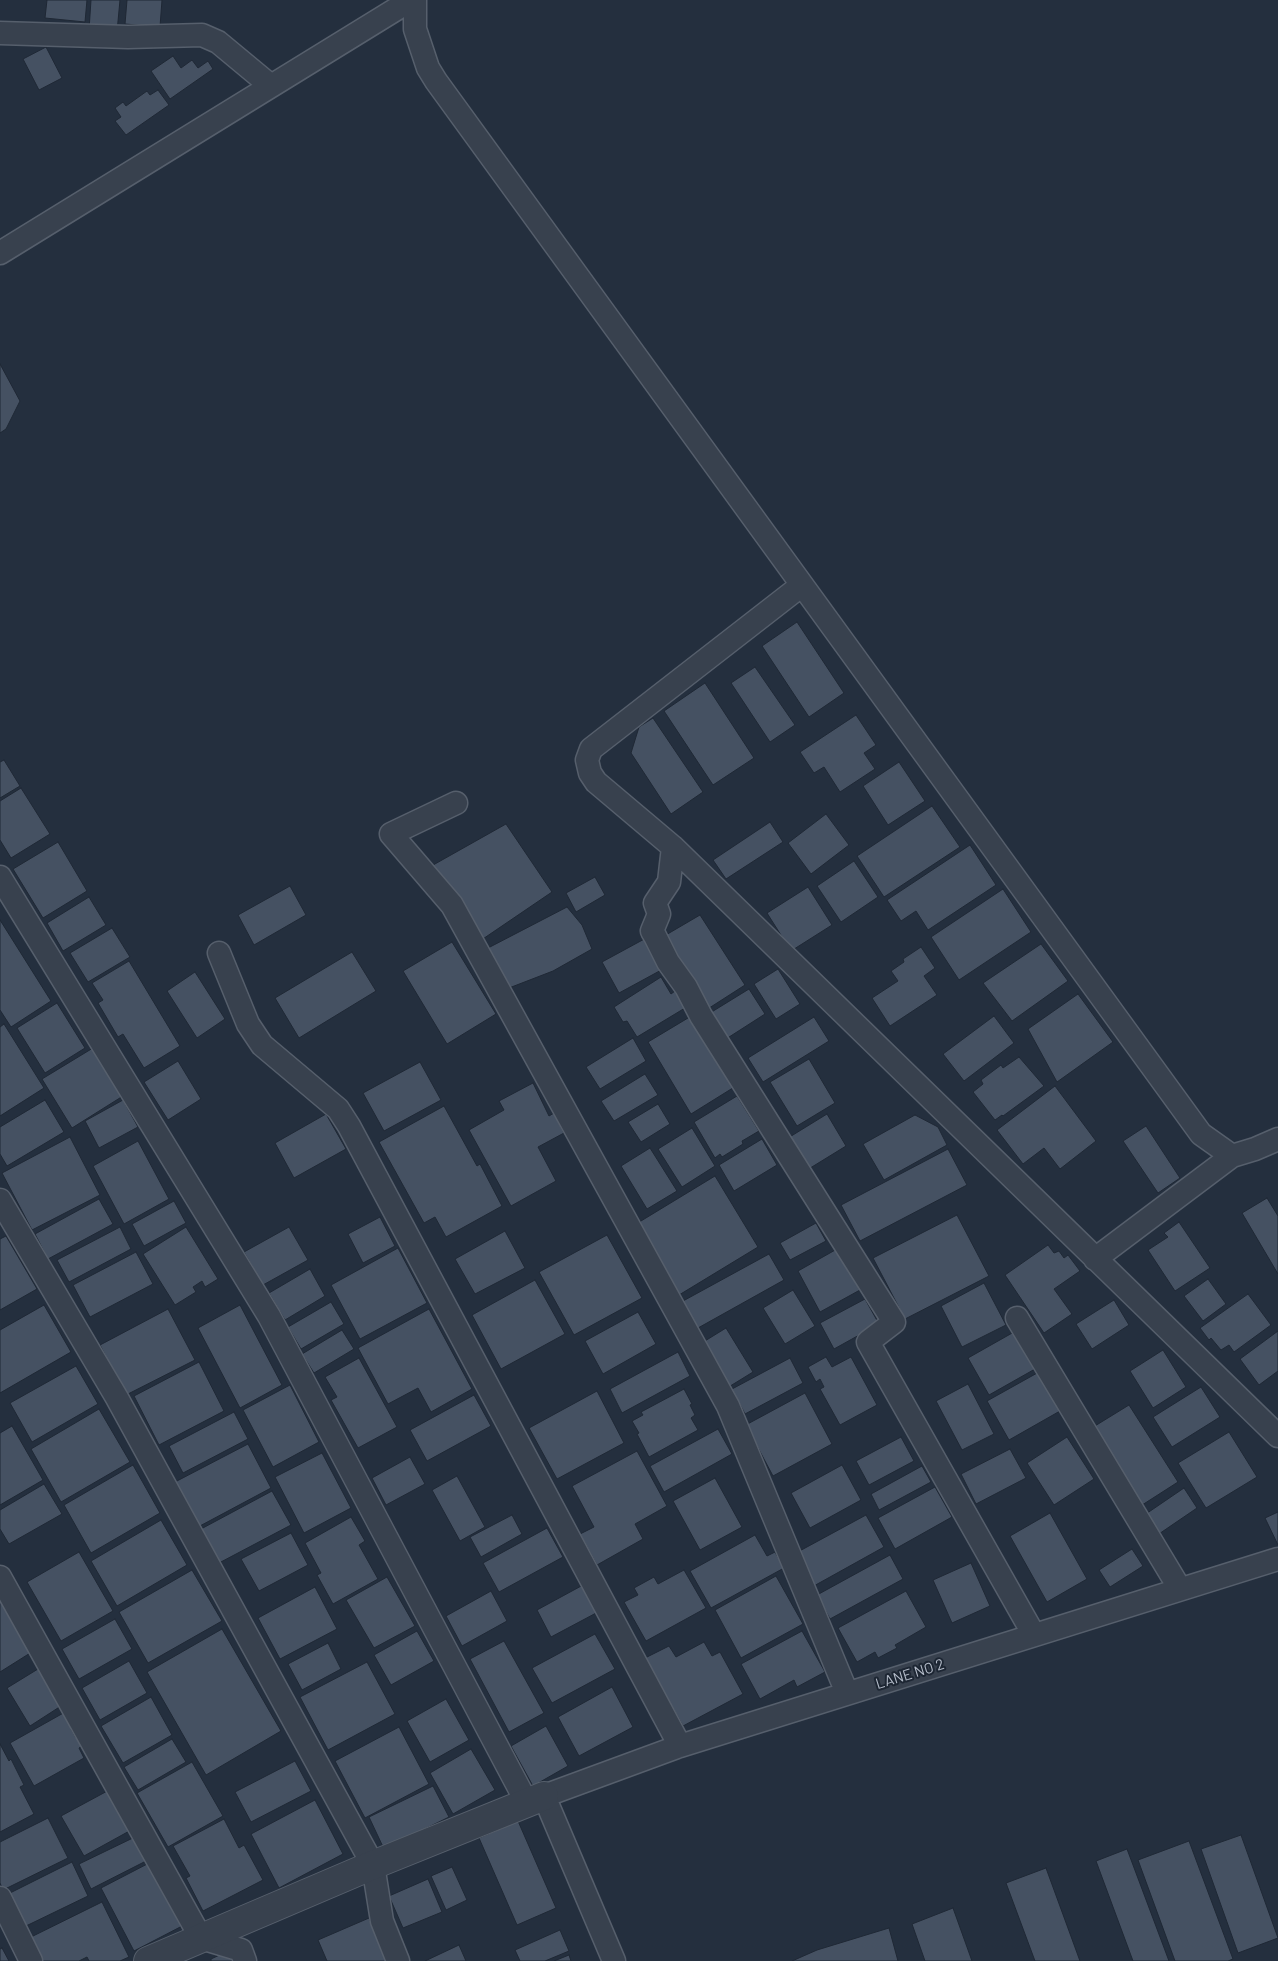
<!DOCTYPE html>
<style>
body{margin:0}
canvas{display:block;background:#242f3e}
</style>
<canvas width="1278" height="1961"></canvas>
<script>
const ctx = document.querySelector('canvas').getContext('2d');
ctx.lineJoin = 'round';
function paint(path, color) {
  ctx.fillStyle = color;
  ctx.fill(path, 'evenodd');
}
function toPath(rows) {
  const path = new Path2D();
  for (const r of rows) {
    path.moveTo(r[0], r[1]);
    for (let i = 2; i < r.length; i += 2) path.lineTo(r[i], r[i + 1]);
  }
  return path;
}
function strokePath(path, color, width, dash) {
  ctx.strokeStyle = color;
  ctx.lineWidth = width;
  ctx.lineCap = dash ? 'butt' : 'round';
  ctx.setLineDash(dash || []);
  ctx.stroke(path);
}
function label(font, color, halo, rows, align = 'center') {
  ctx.font = font + ' Barlow,sans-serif';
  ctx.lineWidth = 4;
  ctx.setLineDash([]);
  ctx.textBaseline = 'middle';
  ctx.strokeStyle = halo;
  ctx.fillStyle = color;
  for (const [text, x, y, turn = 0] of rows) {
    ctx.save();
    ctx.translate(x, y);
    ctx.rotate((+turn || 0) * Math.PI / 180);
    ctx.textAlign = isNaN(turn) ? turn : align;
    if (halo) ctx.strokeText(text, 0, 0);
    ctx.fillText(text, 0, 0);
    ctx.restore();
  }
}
const building = toPath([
 [47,0,87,0,85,22,45,18,47,0],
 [91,0,120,0,117,32,89,30,91,0],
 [127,0,162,0,160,27,125,24,127,0],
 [46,47,62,78,39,90,23,59,46,47],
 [173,56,181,68,192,60,198,68,208,61,213,69,170,99,151,71,173,56],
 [158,90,169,105,126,135,115,121,121,117,115,108,123,102,126,106,147,91,150,95,158,90],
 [0,364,20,401,6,429,0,433,0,364],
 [797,622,844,693,809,717,762,646,797,622],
 [755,667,795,725,770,742,731,683,755,667],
 [705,683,754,758,713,785,664,711,705,683],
 [856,715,876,745,864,753,875,769,840,792,824,767,814,773,800,752,856,715],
 [653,718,703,792,671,814,631,753,639,727,653,718],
 [4,760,20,786,0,798,0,762,4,760],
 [899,762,925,801,888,825,863,786,899,762],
 [21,788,50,834,11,858,0,840,0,801,21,788],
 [932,806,960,847,884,897,857,856,932,806],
 [826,814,849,845,811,874,788,843,826,814],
 [770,822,783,842,726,879,713,860,770,822],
 [506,824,552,892,474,945,426,869,506,824],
 [58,842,87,891,43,918,13,869,58,842],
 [970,845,996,885,928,930,916,911,901,921,887,900,970,845],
 [854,861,878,897,841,922,817,886,854,861],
 [595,877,605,895,576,912,566,893,595,877],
 [290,886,306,915,254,945,238,915,290,886],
 [808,887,832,925,791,951,767,913,808,887],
 [1003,889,1031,932,959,980,931,937,1003,889],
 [89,897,106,925,63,951,47,923,89,897],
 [567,907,582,925,592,949,553,971,509,988,488,948,567,907],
 [700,915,745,985,703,1012,659,939,700,915],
 [0,920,51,1001,11,1027,0,1010,0,920],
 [112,928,130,957,88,982,70,953,112,928],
 [648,937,665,968,619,993,602,962,648,937],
 [452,942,496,1014,447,1044,403,971,452,942],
 [1041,944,1068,981,1012,1021,983,983,1041,944],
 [921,947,935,968,924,976,937,995,890,1026,872,998,898,981,891,971,904,962,903,959,921,947],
 [352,952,376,991,299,1038,275,998,352,952],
 [129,961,180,1046,144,1068,123,1034,118,1037,98,1003,103,1000,92,983,129,961],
 [778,969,800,1004,776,1019,754,984,778,969],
 [195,972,225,1019,197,1038,167,991,195,972],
 [661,977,671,994,675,991,685,1008,637,1037,627,1021,623,1022,614,1007,661,977],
 [749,989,765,1014,726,1039,710,1013,749,989],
 [1078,994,1113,1042,1057,1082,1028,1029,1078,994],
 [57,1003,85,1048,45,1073,17,1028,57,1003],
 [693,1015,736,1086,691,1114,648,1042,693,1015],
 [994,1016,1014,1043,964,1081,943,1054,994,1016],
 [814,1017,829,1041,763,1082,748,1058,814,1017],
 [4,1024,44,1088,0,1116,0,1027,4,1024],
 [633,1038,646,1061,600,1089,586,1067,633,1038],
 [93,1048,123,1096,72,1128,42,1079,93,1048],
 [1019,1057,1044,1086,1003,1116,1002,1115,995,1120,973,1092,983,1084,981,1080,1001,1065,1003,1068,1019,1057],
 [809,1059,835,1103,797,1126,770,1082,809,1059],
 [178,1061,201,1099,168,1120,144,1082,178,1061],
 [420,1062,441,1100,384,1131,363,1093,420,1062],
 [645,1074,658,1095,614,1121,601,1101,645,1074],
 [533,1083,549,1116,554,1113,564,1133,538,1147,556,1181,511,1206,469,1130,504,1110,499,1101,533,1083],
 [1055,1086,1096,1141,1060,1169,1044,1148,1023,1164,997,1130,1055,1086],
 [737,1096,759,1131,742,1141,743,1144,722,1157,720,1154,715,1158,694,1122,737,1096],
 [45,1100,64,1132,7,1166,0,1154,0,1127,45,1100],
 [123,1100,138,1127,99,1148,85,1121,123,1100],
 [658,1104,670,1124,641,1142,628,1122,658,1104],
 [444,1106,477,1166,480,1164,502,1206,446,1237,435,1217,424,1223,379,1142,444,1106],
 [326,1114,346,1149,294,1178,275,1143,326,1114],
 [827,1114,846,1146,807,1170,788,1138,827,1114],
 [915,1115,938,1127,947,1145,884,1180,863,1144,915,1115],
 [1146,1126,1180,1178,1158,1193,1123,1141,1146,1126],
 [692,1128,715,1166,682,1187,658,1149,692,1128],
 [70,1137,100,1195,32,1230,2,1173,70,1137],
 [762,1139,777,1165,734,1191,719,1165,762,1139],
 [138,1141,169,1199,124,1224,93,1166,138,1141],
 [650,1148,677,1191,647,1209,621,1166,650,1148],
 [948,1149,967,1185,860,1241,841,1205,948,1149],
 [715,1176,758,1247,679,1295,636,1224,715,1176],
 [1267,1198,1278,1216,1278,1274,1242,1213,1267,1198],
 [99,1199,113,1224,48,1259,35,1234,99,1199],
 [174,1201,186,1223,144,1246,132,1224,174,1201],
 [957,1215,989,1276,905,1319,873,1258,957,1215],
 [380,1217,395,1246,363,1263,348,1234,380,1217],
 [1179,1222,1210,1268,1175,1291,1148,1250,1168,1237,1164,1233,1179,1222],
 [816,1223,826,1241,790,1260,780,1243,816,1223],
 [120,1227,131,1249,69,1282,57,1260,120,1227],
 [186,1227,218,1279,205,1287,202,1281,193,1287,196,1292,175,1305,143,1254,186,1227],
 [289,1227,308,1260,263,1285,244,1252,289,1227],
 [505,1231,525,1268,475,1294,455,1259,505,1231],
 [607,1235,642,1298,574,1335,539,1272,607,1235],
 [6,1236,37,1289,0,1310,0,1239,6,1236],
 [1048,1245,1054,1253,1059,1251,1064,1258,1068,1255,1080,1271,1054,1289,1072,1314,1044,1333,1005,1275,1048,1245],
 [398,1248,427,1303,360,1339,331,1285,398,1248],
 [837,1249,860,1290,820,1312,798,1271,837,1249],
 [136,1252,153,1284,90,1317,73,1285,136,1252],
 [769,1254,784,1280,698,1328,683,1301,769,1254],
 [310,1269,325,1296,285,1320,269,1293,310,1269],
 [1208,1279,1226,1304,1203,1321,1184,1296,1208,1279],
 [535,1280,565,1334,501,1369,472,1315,535,1280],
 [984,1283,1006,1325,962,1347,941,1306,984,1283],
 [793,1290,815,1326,785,1344,763,1308,793,1290],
 [1248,1294,1271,1325,1234,1352,1229,1345,1221,1350,1211,1338,1209,1340,1200,1328,1248,1294],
 [865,1299,879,1324,834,1349,820,1323,865,1299],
 [1114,1300,1129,1325,1092,1349,1076,1324,1114,1300],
 [331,1302,344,1324,301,1349,288,1327,331,1302],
 [44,1305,71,1352,0,1393,0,1330,44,1305],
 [240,1305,282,1385,240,1408,198,1328,240,1305],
 [168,1309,195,1360,126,1395,100,1345,168,1309],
 [429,1309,472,1389,431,1412,418,1388,388,1404,358,1348,429,1309],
 [638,1312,656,1344,603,1374,585,1341,638,1312],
 [726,1328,753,1372,727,1388,700,1344,726,1328],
 [342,1330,354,1349,314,1373,302,1354,342,1330],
 [1278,1331,1278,1371,1259,1385,1240,1359,1278,1331],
 [1014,1332,1035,1369,989,1395,968,1358,1014,1332],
 [1163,1350,1186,1387,1153,1408,1130,1371,1163,1350],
 [678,1352,690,1376,622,1413,610,1389,678,1352],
 [826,1357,832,1367,851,1357,877,1405,840,1425,820,1389,824,1387,820,1379,816,1382,808,1367,826,1357],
 [359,1358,397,1427,358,1448,331,1400,337,1397,325,1377,359,1358],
 [790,1358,803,1383,745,1414,732,1389,790,1358],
 [199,1362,224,1411,159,1445,134,1396,199,1362],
 [76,1366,98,1404,32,1442,10,1403,76,1366],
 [1039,1372,1060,1411,1009,1440,987,1401,1039,1372],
 [968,1384,994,1434,962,1450,936,1401,968,1384],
 [290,1385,319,1442,273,1467,243,1410,290,1385],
 [1201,1387,1220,1417,1172,1447,1153,1417,1201,1387],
 [684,1389,692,1404,690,1405,695,1415,691,1418,698,1430,649,1457,637,1434,639,1433,632,1421,643,1415,641,1412,684,1389],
 [597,1391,624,1443,557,1479,529,1428,597,1391],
 [805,1393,832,1444,773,1476,756,1444,752,1446,742,1427,805,1393],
 [474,1395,491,1426,427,1461,410,1430,474,1395],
 [1129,1405,1178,1482,1139,1507,1090,1429,1129,1405],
 [99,1409,130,1462,61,1502,31,1449,99,1409],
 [234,1412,248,1439,183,1473,169,1446,234,1412],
 [12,1426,43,1480,0,1505,0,1433,12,1426],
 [718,1429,732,1454,664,1492,650,1466,718,1429],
 [1229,1432,1257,1477,1206,1508,1178,1463,1229,1432],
 [901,1437,914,1461,869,1485,856,1461,901,1437],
 [1067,1437,1094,1479,1054,1505,1027,1463,1067,1437],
 [248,1444,271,1488,198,1527,175,1482,248,1444],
 [1010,1449,1026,1478,976,1504,961,1474,1010,1449],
 [637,1451,667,1506,635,1524,643,1539,597,1565,580,1534,594,1527,572,1486,637,1451],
 [322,1453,351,1508,304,1533,275,1477,322,1453],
 [410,1457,425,1484,386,1505,372,1478,410,1457],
 [133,1465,160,1513,91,1553,64,1505,133,1465],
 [842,1465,861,1500,810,1528,791,1493,842,1465],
 [922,1466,931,1482,879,1510,871,1494,922,1466],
 [457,1476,485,1527,460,1541,432,1490,457,1476],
 [715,1478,742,1527,700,1550,673,1501,715,1478],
 [44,1484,62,1514,9,1544,0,1529,0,1510,44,1484],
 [935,1487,952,1517,895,1549,878,1518,935,1487],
 [1184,1488,1197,1508,1153,1538,1140,1518,1184,1488],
 [272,1491,291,1525,219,1563,201,1529,272,1491],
 [1278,1512,1278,1545,1265,1518,1278,1512],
 [1050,1513,1087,1579,1047,1602,1010,1536,1050,1513],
 [512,1515,522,1534,481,1557,470,1537,512,1515],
 [866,1515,884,1547,812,1587,794,1554,866,1515],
 [351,1517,365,1541,359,1545,378,1579,333,1604,317,1575,321,1573,305,1543,351,1517],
 [161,1520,187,1565,117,1606,91,1561,161,1520],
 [547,1528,563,1557,499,1592,483,1563,547,1528],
 [291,1533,308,1565,259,1591,241,1559,291,1533],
 [755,1535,767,1556,775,1552,784,1568,711,1608,690,1571,755,1535],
 [1132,1549,1143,1566,1110,1587,1099,1570,1132,1549],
 [79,1552,113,1611,61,1641,27,1582,79,1552],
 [890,1555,903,1579,830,1619,817,1595,890,1555],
 [971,1563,990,1606,952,1623,933,1580,971,1563],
 [192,1570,222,1621,148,1663,119,1612,192,1570],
 [684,1570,706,1608,646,1641,624,1602,638,1595,634,1588,654,1577,658,1584,684,1570],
 [776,1576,803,1624,741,1658,715,1610,776,1576],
 [387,1577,415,1626,374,1648,346,1600,387,1577],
 [583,1585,598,1612,551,1637,537,1610,583,1585],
 [315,1587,337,1629,280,1659,258,1618,315,1587],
 [491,1591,507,1621,462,1646,446,1616,491,1591],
 [906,1591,926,1627,895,1645,897,1648,878,1658,875,1652,857,1662,838,1628,906,1591],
 [0,1594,35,1650,0,1672,0,1594],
 [115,1619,132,1649,79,1679,62,1649,115,1619],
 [222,1629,281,1731,206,1775,147,1672,222,1629],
 [417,1631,434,1661,391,1685,374,1655,417,1631],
 [802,1631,825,1672,797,1687,794,1680,760,1699,741,1664,802,1631],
 [595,1634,615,1669,552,1703,532,1668,595,1634],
 [504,1641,544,1713,509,1732,470,1659,504,1641],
 [704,1642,712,1656,720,1652,743,1694,683,1726,645,1658,669,1646,676,1657,704,1642],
 [328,1643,341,1669,302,1690,288,1664,328,1643],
 [129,1661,147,1693,100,1720,82,1688,129,1661],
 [367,1662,395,1714,328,1750,300,1697,367,1662],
 [38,1669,61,1706,30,1726,7,1688,38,1669],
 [612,1687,633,1727,579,1756,558,1717,612,1687],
 [151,1697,172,1735,123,1763,101,1726,151,1697],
 [446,1699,469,1740,430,1762,407,1721,446,1699],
 [67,1711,76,1727,71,1729,76,1738,81,1735,86,1744,79,1748,84,1758,34,1786,10,1743,67,1711],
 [546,1726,568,1766,533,1786,511,1746,546,1726],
 [399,1727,429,1784,365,1818,335,1761,399,1727],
 [172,1739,186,1762,138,1790,124,1767,172,1739],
 [0,1744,9,1761,11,1759,24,1785,20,1787,34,1814,0,1832,0,1744],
 [471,1749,495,1790,453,1814,430,1773,471,1749],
 [295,1761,311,1791,251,1822,235,1792,295,1761],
 [192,1762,223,1816,168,1847,137,1793,192,1762],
 [433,1786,449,1817,384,1849,369,1817,433,1786],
 [111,1789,133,1829,84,1856,61,1816,111,1789],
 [315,1800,343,1854,279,1888,251,1834,315,1800],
 [48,1818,68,1858,3,1890,0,1883,0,1842,48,1818],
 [224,1819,239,1848,244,1845,263,1880,203,1911,186,1878,190,1876,173,1846,224,1819],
 [518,1821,556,1908,517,1925,479,1838,518,1821],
 [1241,1835,1278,1938,1238,1953,1201,1849,1241,1835],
 [137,1836,148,1860,91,1889,79,1864,137,1836],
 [1189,1841,1233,1959,1228,1961,1175,1961,1138,1860,1189,1841],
 [1127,1849,1169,1961,1133,1961,1096,1861,1127,1849],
 [153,1861,186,1924,134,1951,101,1888,153,1861],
 [72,1862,88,1896,26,1926,10,1893,72,1862],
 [452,1867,467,1900,446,1910,431,1876,452,1867],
 [1046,1868,1080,1961,1035,1961,1006,1883,1046,1868],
 [428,1879,442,1912,403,1928,389,1896,428,1879],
 [102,1902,129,1957,120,1961,89,1961,87,1957,79,1961,40,1961,29,1938,102,1902],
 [953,1908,972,1961,925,1961,912,1924,953,1908],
 [369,1918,387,1961,327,1961,318,1940,369,1918],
 [889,1928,898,1961,792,1961,817,1950,889,1928],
 [560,1930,569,1951,545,1961,520,1961,515,1950,560,1930],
 [459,1945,466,1961,425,1961,459,1945],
 [2,1948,9,1961,0,1961,0,1949,2,1948],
 [228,1951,232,1961,211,1961,211,1959,228,1951],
 [569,1955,571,1961,554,1961,569,1955]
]);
const minor = toPath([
 [415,0,415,29,428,68,436,81,1201,1134,1232,1156,1255,1149,1278,1139],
 [0,33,128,37,202,35,218,42,271,86],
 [0,253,411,0],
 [802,585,591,749,587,760,590,773,596,782,673,847,1278,1436],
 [456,803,391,834,452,905,728,1406,847,1693],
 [673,847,669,882,655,903,659,914,652,931,655,936,668,962,686,987,701,1016,894,1322,868,1342,1034,1635],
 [0,877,269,1316,527,1803],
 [219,953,248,1024,262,1045,338,1109,349,1126,680,1746],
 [0,1200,117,1398,373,1865,382,1921,398,1961],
 [1095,1259,1232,1156],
 [1017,1318,1180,1589],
 [0,1577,201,1938,241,1950,245,1961],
 [0,1898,31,1961],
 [614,1961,544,1796,680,1746,1278,1559]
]);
const tertiary = toPath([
 [148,1961,373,1865,544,1796]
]);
const streetNames = [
 ["LANE NO 2",910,1674,-17]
];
paint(building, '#455162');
strokePath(building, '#1f2835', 1);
strokePath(minor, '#565f6c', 25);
strokePath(tertiary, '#565f6c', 30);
strokePath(minor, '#38414e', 22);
strokePath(tertiary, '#38414e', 28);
label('15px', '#b4bcc9', '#1d2633', streetNames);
</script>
